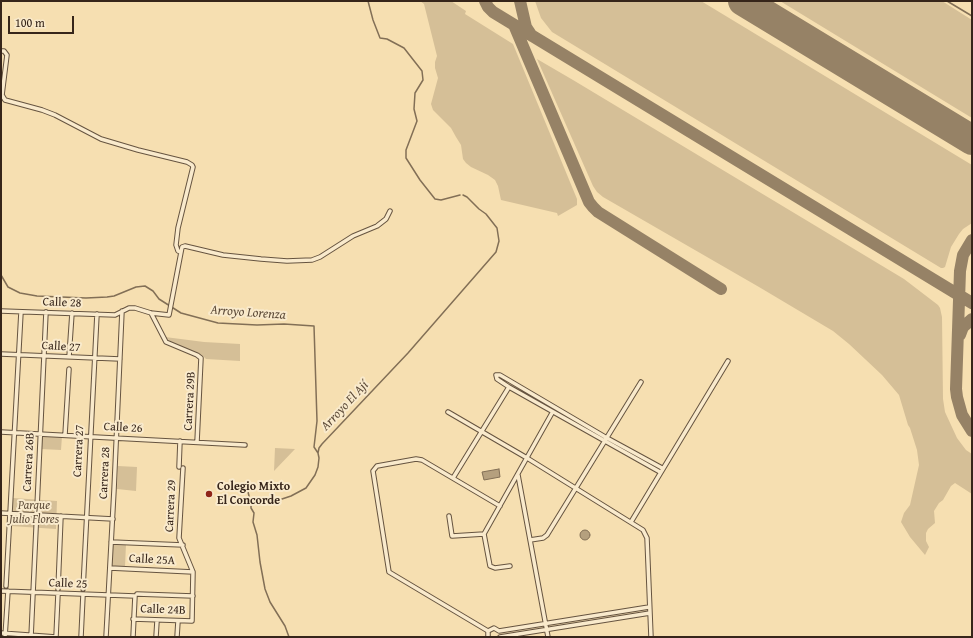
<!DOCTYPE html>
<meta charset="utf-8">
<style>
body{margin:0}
#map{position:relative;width:973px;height:638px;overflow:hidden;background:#f6dfb1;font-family:"Gentium Book Plus",serif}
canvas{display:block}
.frame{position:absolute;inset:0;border:2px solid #36251a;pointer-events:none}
.scale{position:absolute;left:8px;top:16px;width:66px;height:18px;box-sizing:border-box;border:2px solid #36251a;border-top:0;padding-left:5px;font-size:12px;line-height:14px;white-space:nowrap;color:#36251a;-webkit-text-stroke:3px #f9eacc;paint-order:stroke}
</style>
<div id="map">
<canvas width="973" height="638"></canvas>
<div class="frame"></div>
<div class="scale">100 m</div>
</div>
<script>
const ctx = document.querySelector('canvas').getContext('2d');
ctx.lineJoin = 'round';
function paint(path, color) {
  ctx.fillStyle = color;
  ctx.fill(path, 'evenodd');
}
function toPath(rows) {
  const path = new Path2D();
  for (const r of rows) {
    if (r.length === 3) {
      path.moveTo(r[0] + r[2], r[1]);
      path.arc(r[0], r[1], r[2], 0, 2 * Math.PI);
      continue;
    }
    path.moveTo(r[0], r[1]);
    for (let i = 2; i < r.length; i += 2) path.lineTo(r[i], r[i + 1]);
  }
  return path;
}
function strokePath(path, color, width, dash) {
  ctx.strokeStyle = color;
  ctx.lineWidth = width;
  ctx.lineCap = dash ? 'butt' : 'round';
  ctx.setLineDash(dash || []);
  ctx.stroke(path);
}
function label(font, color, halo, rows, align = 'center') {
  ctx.font = font + ' "Gentium Book Plus",serif';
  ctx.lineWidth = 4;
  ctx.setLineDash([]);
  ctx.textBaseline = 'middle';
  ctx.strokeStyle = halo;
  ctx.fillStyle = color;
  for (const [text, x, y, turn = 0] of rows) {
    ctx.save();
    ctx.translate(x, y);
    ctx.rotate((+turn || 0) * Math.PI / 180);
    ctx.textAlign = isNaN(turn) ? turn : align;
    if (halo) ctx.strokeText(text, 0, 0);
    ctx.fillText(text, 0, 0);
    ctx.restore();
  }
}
const green = toPath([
 [420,1,451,1,466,11,465,14,513,44,577,199,577,205,558,216,557,213,501,200,498,186,495,180,488,175,471,167,466,163,463,159,461,145,456,137,451,128,433,110,431,104,438,78,435,68,435,62,437,56,424,4],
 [535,1,701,1,972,165,972,223,963,229,959,234,951,247,945,267,943,268,941,268,552,32,541,18],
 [780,1,942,1,972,20,972,118],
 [537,59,573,80,904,279,938,305,940,308,942,317,943,399,945,412,957,438,966,450,972,454,972,494,955,483,951,486,943,500,939,503,934,511,935,523,928,529,926,533,926,541,929,547,925,555,910,537,901,522,904,513,910,505,919,465,917,450,910,428,908,425,899,395,882,375,849,344,833,331,759,287,603,197,597,192,593,186],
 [165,337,204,342,240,344,240,361,206,359,202,355,171,342],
 [41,435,62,436,61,450,41,449],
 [275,448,295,449,274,471],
 [118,466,137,467,136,491,117,489],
 [13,498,57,501,56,529,11,526],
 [112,543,126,544,125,567,111,566]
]);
const water = toPath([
 [499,469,500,477,484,480,482,472,499,469],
 [585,535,5]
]);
const stream = toPath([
 [368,1,373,20,380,38,387,39,404,48,422,71,423,80,415,93,414,109,417,121,406,150,406,158,420,180,435,199,441,200,460,195],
 [947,1,972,16],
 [1,275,8,287,20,293,37,296,86,298,107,297,114,296,136,287,145,286,153,291,159,299,181,313,218,323,257,325,284,324,314,326,317,421,314,447,318,453],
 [248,482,248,492,251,504],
 [289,637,285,626,270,602,265,589,260,562,257,535,253,522,254,513,251,508,251,505,255,502,266,499,282,499,291,496,306,488,315,475,318,467,319,458,318,453,319,448,322,444,408,353,496,252,499,241,497,228,486,214,479,209,467,197,463,195]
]);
const taxiway = toPath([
 [485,1,488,7,493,12,972,303],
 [520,1,526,27,532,36],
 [514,25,589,202,593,207,598,212,721,289],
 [972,240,963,255,960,271,956,389,957,397,962,415,972,431],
 [960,335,963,327,972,319]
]);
const runway = toPath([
 [743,1,972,140]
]);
const street = toPath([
 [1,51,4,51,7,55,2,95,5,100,42,110,55,115,101,139,138,150,187,162,192,165,193,167,178,228,176,245,178,251,181,252],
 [1,311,115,315,129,308,135,308,151,313,169,315,182,247,185,246,223,255,261,259,287,261,312,260,320,257,353,236,377,226,386,219,390,211],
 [151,313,166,342,197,355,201,358,197,442],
 [1,354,120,359],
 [69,357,72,313],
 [496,375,497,379,509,387,660,472],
 [496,375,500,375,607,438,662,468],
 [448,412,527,458,643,530,647,538,651,637],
 [1,432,245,445],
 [65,435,69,369],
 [179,467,180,441],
 [518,475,548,637],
 [453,478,509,387],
 [1,513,113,519],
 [449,516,452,536,484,534],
 [631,522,728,361],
 [530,540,543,538,547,535,641,382],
 [111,542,183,545],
 [510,566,495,568,490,566,484,534,552,413],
 [110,568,193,572],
 [6,586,21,312],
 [58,589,61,516],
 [83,589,97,314],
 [1,591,135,596,133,637],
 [137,594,193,596],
 [133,619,192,621,193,572,179,538,183,468],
 [488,631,389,572,373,471,377,466,416,459,422,460,500,506],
 [1,633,56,637],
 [5,637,8,591],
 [31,637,46,312],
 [56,637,58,594],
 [81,637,83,595],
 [106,637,114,490,122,311],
 [156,637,157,621],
 [177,637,178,621],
 [488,637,488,631,494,628,499,631,649,607],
 [500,637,650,613]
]);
const markers = [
 [209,494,4,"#8f2418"]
];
const streetNames = [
 ["Calle 28",62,303,2],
 ["Calle 27",61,347,3],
 ["Carrera 29B",190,401,-87],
 ["Calle 26",123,428,3],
 ["Carrera 27",79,451,-87],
 ["Carrera 26B",29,462,-87],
 ["Carrera 28",105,473,-87],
 ["Carrera 29",171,506,-87],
 ["Calle 25A",152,560,3],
 ["Calle 25",68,584,2],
 ["Calle 24B",163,610,2]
];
const poiNames = [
 ["Colegio Mixto",217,487],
 ["El Concorde",217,501]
];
const parkNames = [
 ["Parque",34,506],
 ["Julio Flores",34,520]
];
const waterNames = [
 ["Arroyo Lorenza",248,313,4],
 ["Arroyo El Ají",345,406,-47]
];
paint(green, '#d5bf97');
paint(water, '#b5a07e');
strokePath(water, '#826f56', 1);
strokePath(stream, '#826f56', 1.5);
strokePath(taxiway, '#968266', 12);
strokePath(runway, '#968266', 30);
strokePath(street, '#665440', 5.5);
strokePath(street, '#f9eacc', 3.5);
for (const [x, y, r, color] of markers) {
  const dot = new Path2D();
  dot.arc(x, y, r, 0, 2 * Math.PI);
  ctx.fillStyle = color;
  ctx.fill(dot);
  strokePath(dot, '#f9eacc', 1.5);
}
label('12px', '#36251a', '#f9eacc', streetNames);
label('bold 12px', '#36251a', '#f9eacc', poiNames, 'left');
label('italic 12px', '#5e4c39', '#f9eacc', parkNames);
label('italic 13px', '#5c4a38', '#f9eacc', waterNames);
</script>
